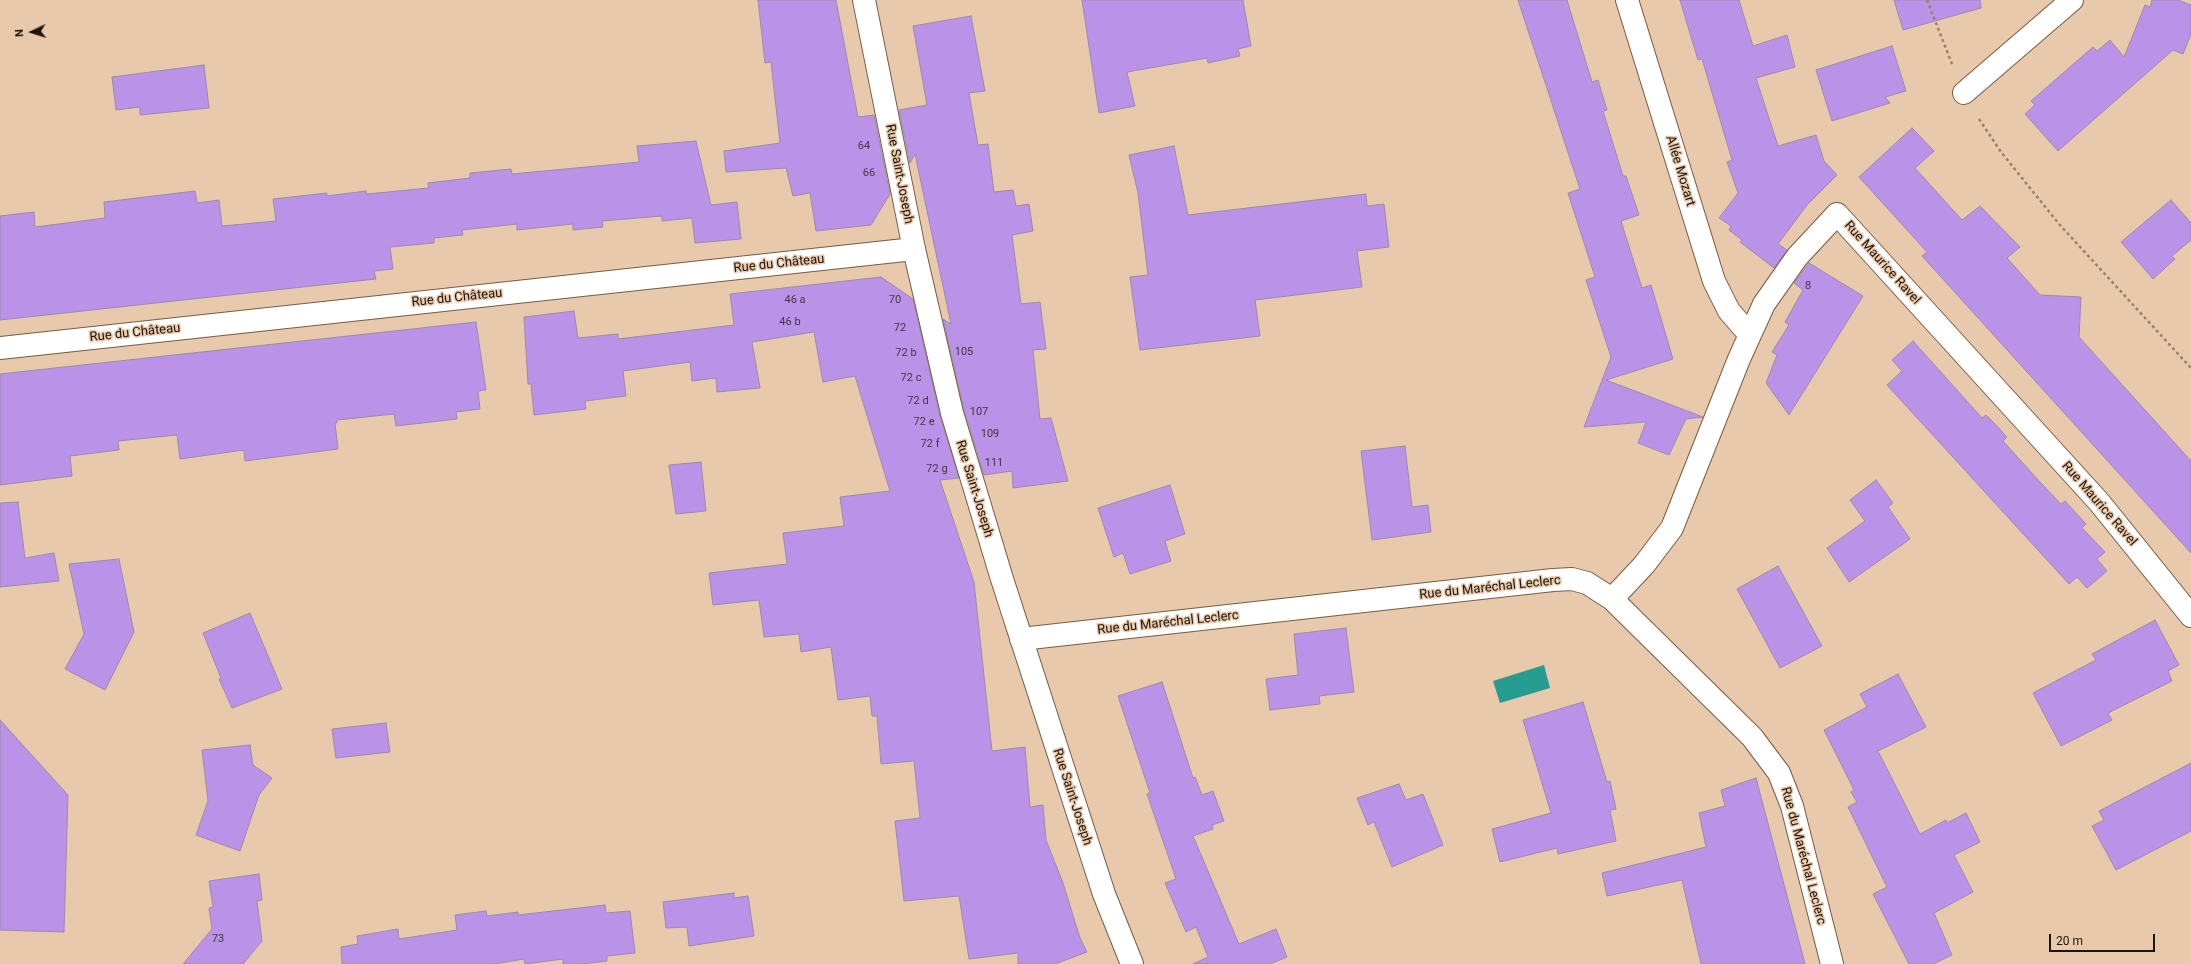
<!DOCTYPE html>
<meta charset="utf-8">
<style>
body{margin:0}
#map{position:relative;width:2191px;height:964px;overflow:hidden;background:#e8c9ac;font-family:Roboto,sans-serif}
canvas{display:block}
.north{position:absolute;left:12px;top:12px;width:40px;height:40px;-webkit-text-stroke:3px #e8c9ac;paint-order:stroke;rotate:266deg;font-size:11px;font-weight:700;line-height:16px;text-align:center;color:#1f140a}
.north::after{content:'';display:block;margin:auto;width:14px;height:18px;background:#1f140a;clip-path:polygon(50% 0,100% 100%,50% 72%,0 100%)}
.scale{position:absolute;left:2049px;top:934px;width:106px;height:18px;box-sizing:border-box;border:2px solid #1f140a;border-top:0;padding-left:5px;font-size:12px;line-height:14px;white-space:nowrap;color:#1f140a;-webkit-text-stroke:3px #e8c9ac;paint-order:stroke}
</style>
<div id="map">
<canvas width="2191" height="964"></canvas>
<div class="north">N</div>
<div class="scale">20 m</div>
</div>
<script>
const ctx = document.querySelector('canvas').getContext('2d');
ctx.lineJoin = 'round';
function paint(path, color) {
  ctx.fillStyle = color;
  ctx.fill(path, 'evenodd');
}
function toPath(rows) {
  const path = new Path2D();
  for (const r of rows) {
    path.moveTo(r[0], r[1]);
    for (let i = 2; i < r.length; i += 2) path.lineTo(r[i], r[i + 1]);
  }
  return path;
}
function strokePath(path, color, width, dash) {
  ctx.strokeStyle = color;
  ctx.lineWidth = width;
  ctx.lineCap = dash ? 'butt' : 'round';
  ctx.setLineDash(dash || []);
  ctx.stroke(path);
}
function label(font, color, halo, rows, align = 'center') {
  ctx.font = font + ' Roboto,sans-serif';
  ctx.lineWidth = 3;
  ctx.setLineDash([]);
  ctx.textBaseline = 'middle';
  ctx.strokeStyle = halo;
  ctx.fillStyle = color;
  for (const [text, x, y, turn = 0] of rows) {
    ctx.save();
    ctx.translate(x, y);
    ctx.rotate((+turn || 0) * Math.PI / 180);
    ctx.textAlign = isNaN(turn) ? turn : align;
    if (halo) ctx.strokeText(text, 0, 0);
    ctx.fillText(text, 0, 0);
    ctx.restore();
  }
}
const water = toPath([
 [1544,665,1550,688,1500,703,1493,681]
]);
const building = toPath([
 [758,0,836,0,858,117,874,115,890,194,871,225,816,231,810,193,793,196,786,168,726,172,724,151,780,143,771,62,765,63,758,0],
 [1082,0,1243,0,1251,46,1238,49,1240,56,1208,63,1207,58,1127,72,1135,106,1099,113,1082,0],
 [1518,0,1567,0,1592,82,1598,80,1607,110,1603,111,1623,176,1626,176,1639,215,1621,221,1642,288,1651,285,1673,359,1606,380,1703,417,1686,419,1669,455,1638,443,1646,422,1584,427,1611,357,1586,280,1595,277,1568,193,1580,189,1518,0],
 [1680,0,1739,0,1753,46,1787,35,1795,67,1756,78,1778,146,1816,135,1824,161,1837,175,1807,205,1778,244,1787,250,1774,268,1740,242,1742,240,1729,230,1731,226,1719,218,1738,193,1727,162,1732,160,1702,59,1698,60,1680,0],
 [1894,0,1980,0,1981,8,1903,30,1894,0],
 [2152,0,2178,0,2191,5,2191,34,2183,54,2173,50,2058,151,2025,114,2035,105,2031,101,2093,47,2097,51,2110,40,2124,57,2145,5,2150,7,2152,0],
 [971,16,985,91,969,93,978,145,988,144,994,192,1013,190,1016,206,1029,204,1033,231,1012,235,1021,304,1040,302,1046,349,1033,350,1040,419,1051,418,1068,481,1013,488,1012,471,984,475,964,410,943,319,951,324,915,154,910,163,899,110,927,105,913,26,971,16],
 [1892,46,1906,91,1885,97,1890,103,1832,121,1816,70,1892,46],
 [204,65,209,108,140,115,140,107,116,110,112,77,204,65],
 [1912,128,1934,151,1915,168,1962,220,1980,206,2020,247,2007,258,2040,295,2081,297,2079,337,2191,461,2191,553,1922,256,1927,252,1859,177,1912,128],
 [696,141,711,205,737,202,741,239,695,243,692,218,662,221,662,216,602,221,603,227,573,230,573,224,517,230,517,224,462,230,463,235,434,238,434,243,390,247,393,269,374,271,376,279,0,320,0,216,34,212,35,227,105,218,104,202,195,191,197,203,219,200,222,226,276,221,273,199,327,193,327,196,366,191,367,194,429,188,428,183,470,178,470,173,511,169,512,174,639,162,637,146,696,141],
 [1174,146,1188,215,1366,194,1367,206,1384,204,1389,247,1357,251,1362,287,1255,300,1260,336,1140,350,1130,277,1148,275,1138,193,1129,155,1174,146],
 [2171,200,2191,223,2191,240,2172,256,2175,259,2153,279,2121,242,2171,200],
 [1809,263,1863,296,1789,415,1766,383,1777,355,1772,352,1789,325,1785,322,1803,290,1794,283,1809,263],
 [881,277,913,299,940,416,959,478,940,480,974,582,992,751,1025,747,1030,807,1043,805,1046,840,1063,883,1080,938,1087,952,1055,964,1018,964,1018,953,969,959,959,896,904,901,895,821,920,818,914,761,881,764,877,716,872,716,870,696,838,700,831,647,801,652,799,634,764,637,759,600,713,605,709,573,787,564,783,533,844,526,840,497,890,491,855,376,823,382,814,332,752,342,760,388,717,392,716,378,692,381,690,362,623,371,626,396,585,401,586,409,534,415,531,384,528,384,524,317,574,311,578,338,618,334,618,339,734,325,730,294,881,277],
 [476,322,486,390,478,391,480,409,456,412,457,419,396,426,394,414,337,420,337,423,335,423,338,449,245,461,244,450,180,459,177,435,118,441,119,450,70,456,72,476,0,485,0,374,476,322],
 [1913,341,1982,418,1986,415,1996,425,2007,437,2003,441,2039,481,2061,504,2065,501,2086,524,2082,528,2105,552,2097,559,2107,571,2087,588,2077,577,2069,584,1887,385,1902,371,1892,360,1913,341],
 [1405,446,1412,507,1428,505,1431,532,1372,540,1361,451,1405,446],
 [701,462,706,511,676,514,669,465,701,462],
 [1876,480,1893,503,1888,507,1910,539,1849,582,1827,548,1865,521,1850,500,1876,480],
 [1170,485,1185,534,1165,541,1171,561,1130,574,1123,553,1114,557,1098,508,1170,485],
 [18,502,25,558,54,553,59,581,0,587,0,503,18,502],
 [119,559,134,632,105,690,65,669,84,634,69,564,119,559],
 [1778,566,1822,646,1780,668,1737,589,1778,566],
 [250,613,282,689,232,708,219,679,221,678,203,633,250,613],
 [2155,620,2179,665,2168,671,2172,681,2108,713,2112,720,2061,746,2033,693,2096,660,2092,654,2155,620],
 [1346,628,1354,692,1319,696,1320,704,1270,710,1266,679,1298,675,1294,634,1346,628],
 [1898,674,1926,727,1878,751,1920,834,1946,820,1947,823,1966,813,1980,842,1954,855,1973,892,1934,913,1952,955,1933,964,1909,964,1873,894,1887,887,1848,807,1857,802,1851,792,1854,790,1824,730,1867,707,1860,694,1898,674],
 [1162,682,1193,778,1195,777,1202,795,1213,791,1224,821,1212,825,1213,829,1193,836,1239,944,1276,929,1287,957,1270,964,1193,964,1208,957,1196,927,1186,932,1165,883,1176,879,1147,794,1150,793,1118,696,1162,682],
 [1583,702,1607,782,1610,781,1616,809,1610,810,1616,841,1558,854,1557,848,1500,862,1492,829,1551,813,1523,720,1583,702],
 [0,720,68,795,64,932,0,930,0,720],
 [386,723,390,752,336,758,332,729,386,723],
 [250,745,253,765,272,778,259,795,240,851,196,835,208,801,202,750,250,745],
 [2191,763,2191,831,2116,870,2092,826,2104,820,2099,811,2191,763],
 [1756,778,1805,964,1701,964,1682,880,1607,896,1602,873,1706,847,1699,813,1725,806,1721,790,1756,778],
 [1399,784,1406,800,1423,794,1443,845,1392,867,1374,822,1368,825,1357,798,1399,784],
 [259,874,262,900,257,901,262,941,243,964,183,964,212,929,209,908,213,907,209,881,259,874],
 [734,893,734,898,748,896,754,936,689,946,687,927,666,928,663,902,734,893],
 [605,905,606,913,630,911,635,953,607,956,607,961,581,964,563,964,563,959,525,964,524,959,494,964,342,964,341,947,358,944,357,936,398,929,399,939,457,930,455,915,486,911,487,916,518,912,518,915,605,905]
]);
const path = toPath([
 [1927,0,1952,64],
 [1979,119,2001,152,2059,224,2191,368]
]);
const minor = toPath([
 [1627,0,1714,281,1729,311,1749,334],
 [1964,93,2072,0],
 [0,348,914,249],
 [1612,599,1644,565,1672,528,1739,359,1764,304,1797,257,1837,214,2099,502,2191,616],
 [1021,639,1553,580,1572,579,1587,583,1612,599,1752,737,1779,773,1792,806,1832,964]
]);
const tertiary = toPath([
 [864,0,914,249,952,413,1002,579,1104,894,1132,964]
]);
const numberNames = [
 ["64",864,146],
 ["66",869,173],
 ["8",1808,286],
 ["46 a",795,300],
 ["70",895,300],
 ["46 b",790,322],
 ["72",900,328],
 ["105",964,352],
 ["72 b",906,353],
 ["72 c",911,378],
 ["72 d",918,401],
 ["107",979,412],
 ["72 e",924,422],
 ["109",990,434],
 ["72 f",930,444],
 ["111",994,463],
 ["72 g",937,469],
 ["73",218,939]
];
const streetNames = [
 ["Allée Mozart",1680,171,73],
 ["Rue Saint-Joseph",899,174,79],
 ["Rue Maurice Ravel",1882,263,48],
 ["Rue du Château",779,264,-6],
 ["Rue du Château",457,298,-6],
 ["Rue du Château",135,333,-6],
 ["Rue Saint-Joseph",974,489,73],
 ["Rue Maurice Ravel",2099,504,49],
 ["Rue du Maréchal Leclerc",1490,588,-6],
 ["Rue du Maréchal Leclerc",1168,623,-6],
 ["Rue Saint-Joseph",1072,797,72],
 ["Rue du Maréchal Leclerc",1803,856,75]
];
paint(water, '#279c90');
paint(building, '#ba93e9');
strokePath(building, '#998bac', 1);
strokePath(minor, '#775c43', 24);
strokePath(tertiary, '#775c43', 24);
strokePath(path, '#99826c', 2.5, [3, 3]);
strokePath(minor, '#fff', 22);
strokePath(tertiary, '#fff', 22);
label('11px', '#463442', null, numberNames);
label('13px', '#1f140a', '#e8c9ac', streetNames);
</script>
